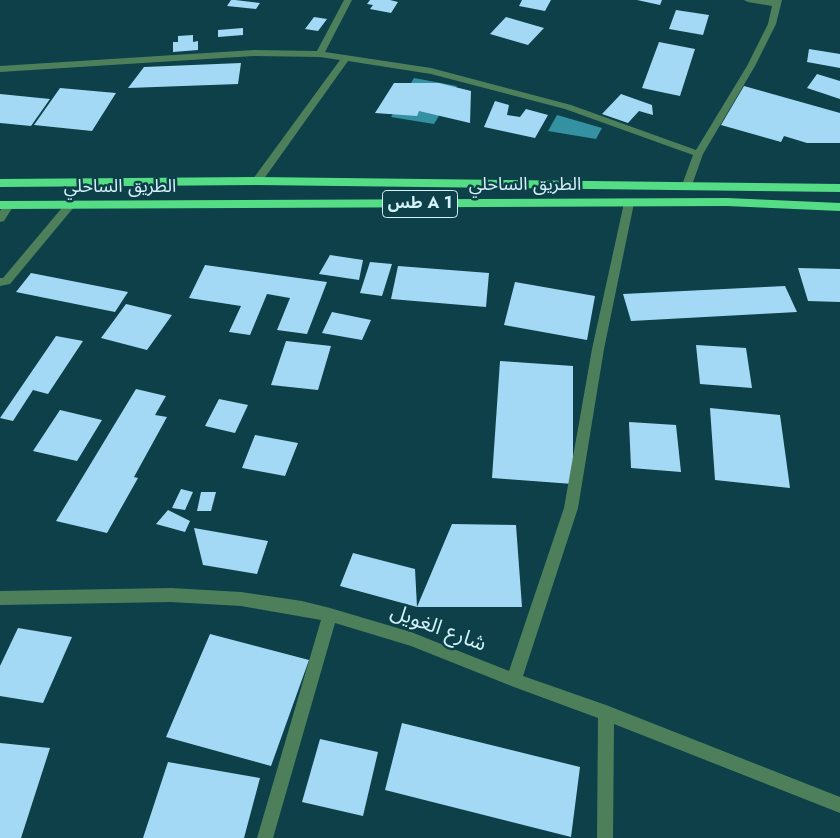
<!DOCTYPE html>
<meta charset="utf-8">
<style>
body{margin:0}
canvas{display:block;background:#0d4049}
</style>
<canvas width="840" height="838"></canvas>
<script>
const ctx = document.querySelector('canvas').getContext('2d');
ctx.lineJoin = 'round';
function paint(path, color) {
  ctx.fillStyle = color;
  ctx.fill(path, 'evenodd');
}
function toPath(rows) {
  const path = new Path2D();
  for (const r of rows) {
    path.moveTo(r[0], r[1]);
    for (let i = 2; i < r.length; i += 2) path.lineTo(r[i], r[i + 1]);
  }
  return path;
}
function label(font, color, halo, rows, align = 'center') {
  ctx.font = font + ' Jost,"Noto Sans Arabic",sans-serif';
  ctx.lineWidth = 5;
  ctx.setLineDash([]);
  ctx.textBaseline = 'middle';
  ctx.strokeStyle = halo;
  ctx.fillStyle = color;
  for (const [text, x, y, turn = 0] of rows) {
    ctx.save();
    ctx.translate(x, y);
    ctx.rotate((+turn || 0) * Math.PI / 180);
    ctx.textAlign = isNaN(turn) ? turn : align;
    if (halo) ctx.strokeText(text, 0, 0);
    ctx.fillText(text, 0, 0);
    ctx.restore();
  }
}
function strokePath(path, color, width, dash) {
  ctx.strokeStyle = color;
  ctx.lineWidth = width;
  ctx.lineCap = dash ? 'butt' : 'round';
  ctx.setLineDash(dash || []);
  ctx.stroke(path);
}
const water = toPath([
 [414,78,457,86,434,124,391,117],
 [557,115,602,128,596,139,548,131]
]);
const building = toPath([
 [231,0,235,0,260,3,256,9,227,6],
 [370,0,390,0,398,2,391,13,370,9,373,5,367,4],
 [522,0,551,0,545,11,519,6],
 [637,0,662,0,660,5],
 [676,10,709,15,703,35,669,29],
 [314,17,327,19,318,31,305,29],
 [506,17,544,28,528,45,490,34],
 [243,28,243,35,218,37,218,30],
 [193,35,193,42,198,41,198,50,173,52,173,42,178,42,178,36],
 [659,42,695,49,680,96,642,88],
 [809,49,840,54,840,68,807,62],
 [241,63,238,84,128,88,144,67],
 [817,74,840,81,840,99,807,88],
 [394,83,439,83,471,91,470,123,419,111,417,116,375,113],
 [744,86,840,113,840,143,807,143,784,136,781,142,721,125],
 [60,88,116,93,92,131,34,125],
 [0,94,50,99,31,126,0,123],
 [621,94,652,105,653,115,639,111,628,123,602,114],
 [495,101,509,105,507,115,520,117,526,109,548,115,535,138,484,127],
 [330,255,363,260,359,280,319,274],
 [370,262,392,264,382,296,360,293],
 [205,265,327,282,307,334,277,330,290,298,267,294,250,335,229,332,241,306,189,298],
 [398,266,489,273,486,307,391,299],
 [798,268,840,269,840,302,808,301],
 [31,273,128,292,115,312,16,292],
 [515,282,595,296,587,340,504,325],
 [785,286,797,312,631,321,623,294],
 [126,304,172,315,147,350,101,338],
 [332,312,371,320,362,340,322,333],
 [56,336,83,341,48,394,33,390,13,421,0,418],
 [286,341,331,346,318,390,271,385],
 [696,345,746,348,752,388,700,384],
 [500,361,573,366,573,484,492,478],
 [136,389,166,396,155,415,167,417,134,477,138,478,107,533,56,521],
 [219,399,248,405,235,433,205,426],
 [710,408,780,415,790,488,715,480],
 [60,410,102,420,77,461,33,451],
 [629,422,676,425,681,472,631,468],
 [255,435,298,443,285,476,242,468],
 [181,489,193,492,185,510,172,508],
 [201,492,216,492,211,511,197,511],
 [168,510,190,521,185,532,156,524],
 [452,524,516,525,522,607,417,607],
 [194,528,268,541,257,574,203,565],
 [353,553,415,569,417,607,340,586],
 [18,628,72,637,43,703,0,696,0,666],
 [210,634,309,660,271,766,166,737],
 [402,723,580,767,571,837,385,790],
 [320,739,378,752,363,816,302,802],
 [0,743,50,748,21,838,0,838],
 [168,762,260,778,244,838,143,838]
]);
const minor = toPath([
 [344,0,352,0,325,52,431,68,571,105,696,150,747,66,768,24,772,6,748,2,744,0,782,0,776,24,755,66,703,154,692,185,687,188,682,185,693,155,565,109,431,74,348,61,261,183,257,184,252,181,253,179,340,60,320,57,254,56,0,72,0,66,254,50,317,51,344,0],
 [629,200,634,203,604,349,578,508,523,676,606,705,840,797,840,813,614,724,613,838,597,838,598,718,514,687,411,646,335,623,273,838,257,838,321,620,241,606,171,602,0,605,0,591,171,588,241,592,302,601,330,608,411,632,509,671,564,508,592,349,624,203,629,200],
 [9,202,14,205,4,221,0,222,0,211,5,203,9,202],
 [70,202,74,203,74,207,10,284,0,286,0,278,3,278,66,203,70,202]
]);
const highway = toPath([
 [257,177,840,184,840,192,257,185,0,187,0,179,257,177],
 [727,198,840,203,840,211,727,206,0,209,0,201,727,198]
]);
const shields = [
 [420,204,75]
];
const shieldNames = [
 ["طس A 1",420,204]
];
const streetNames = [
 ["الطريق الساحلي",525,186],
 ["الطريق الساحلي",120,188]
];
const nearStreetnames = [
 ["شارع الغويل",438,629,20]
];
paint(water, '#3391a2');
paint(building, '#a4d9f5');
paint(minor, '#4d7f5b');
paint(highway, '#55dd85');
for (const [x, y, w] of shields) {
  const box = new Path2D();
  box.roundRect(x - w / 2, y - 13.5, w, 27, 4);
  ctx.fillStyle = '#0d4049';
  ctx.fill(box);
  strokePath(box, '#d4f2f9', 1);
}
label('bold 16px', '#d4f2f9', null, shieldNames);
label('18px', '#d4f2f9', '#0d4049', streetNames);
label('21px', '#d4f2f9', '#0d4049', nearStreetnames);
</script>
